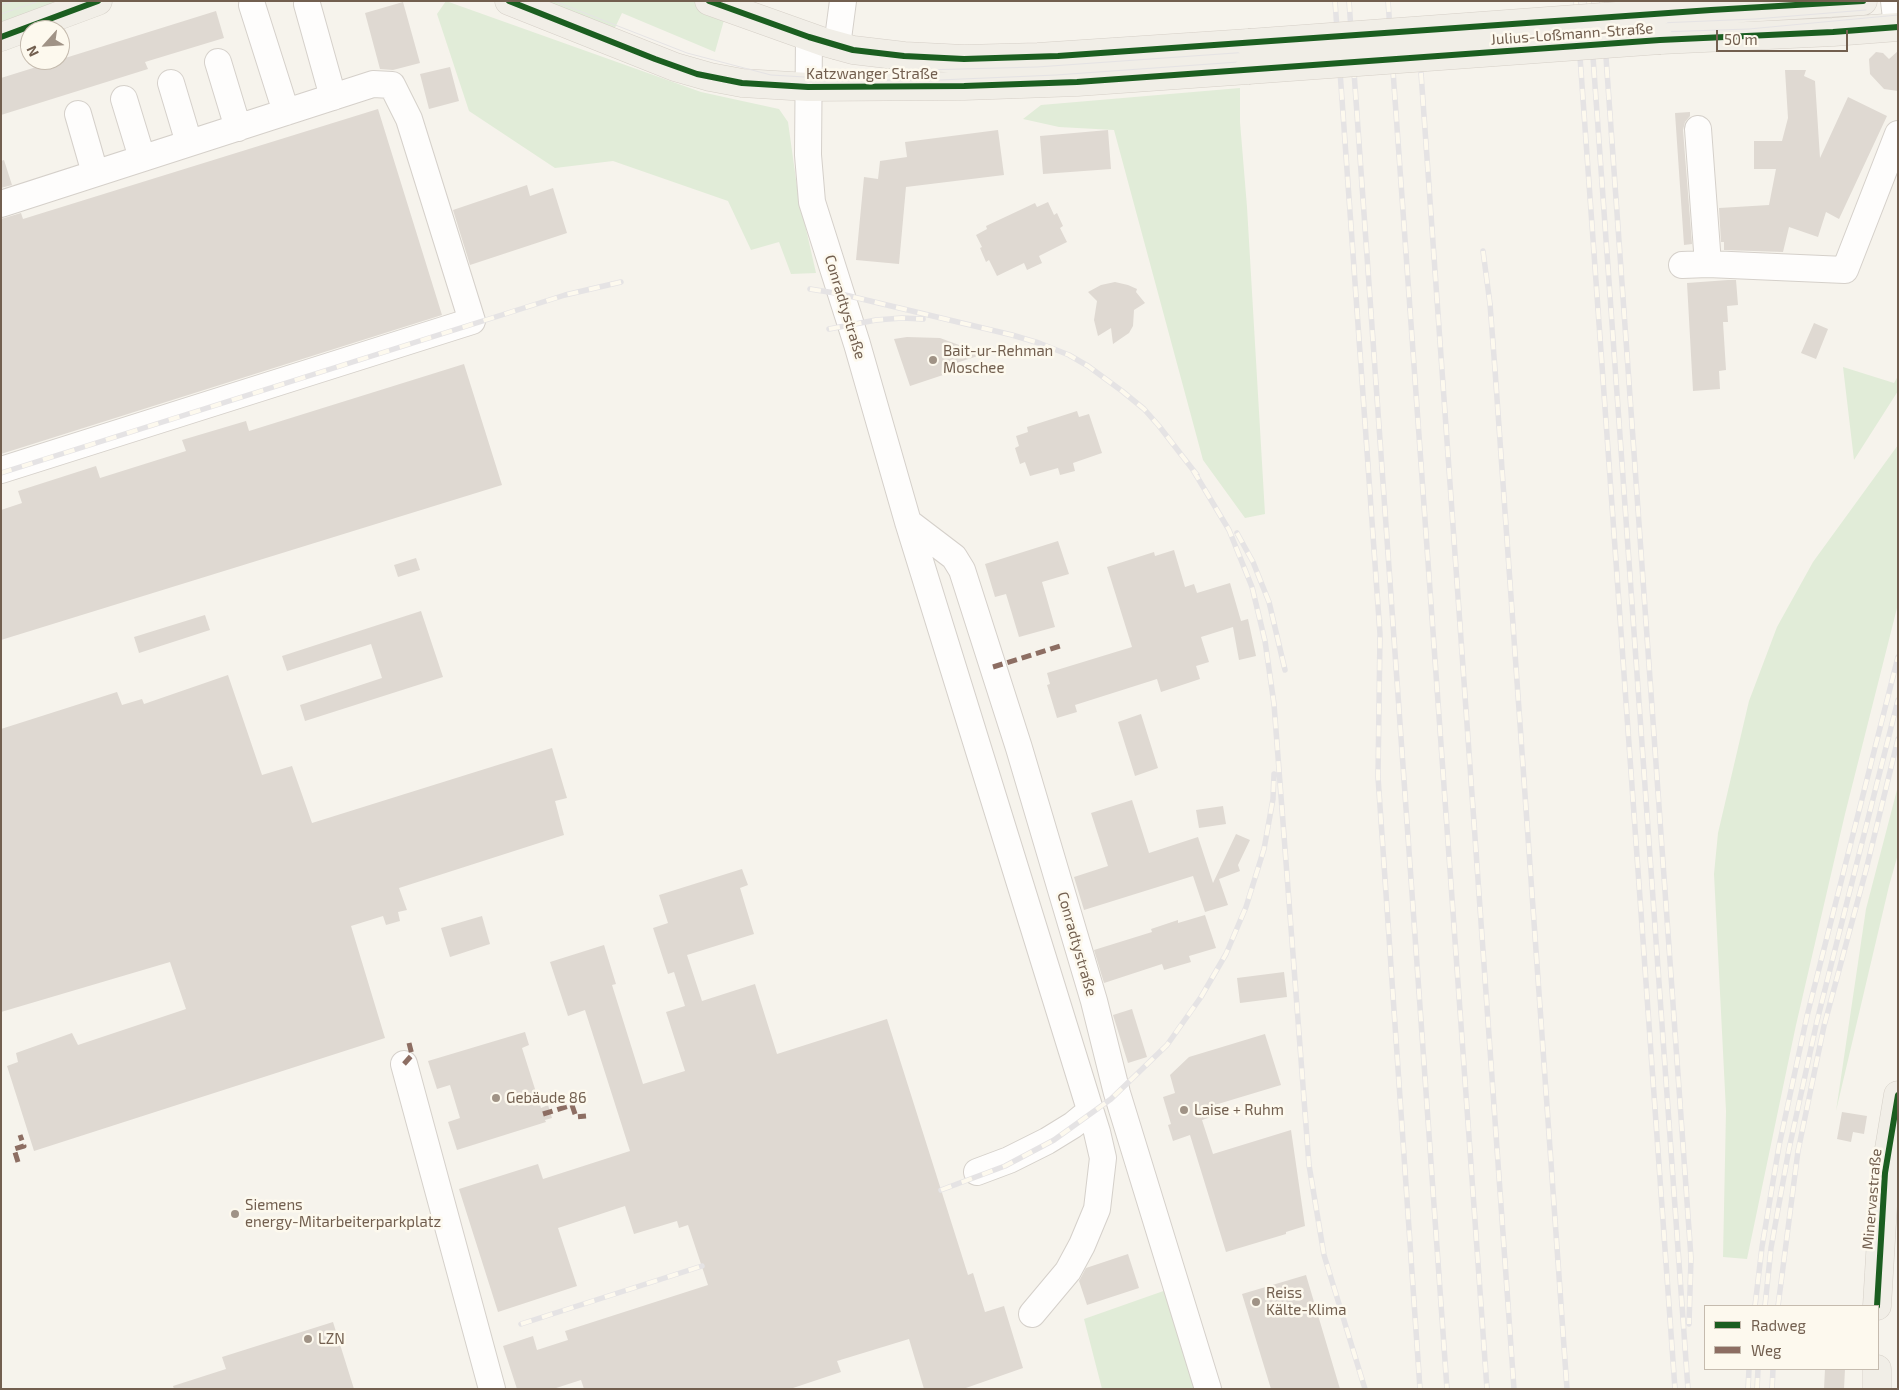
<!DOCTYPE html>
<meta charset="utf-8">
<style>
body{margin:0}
#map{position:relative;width:1899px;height:1390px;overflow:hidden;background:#f6f3ec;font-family:"Exo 2",sans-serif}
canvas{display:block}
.frame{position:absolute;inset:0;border:2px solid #725f4f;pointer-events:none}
.legend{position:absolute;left:1704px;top:1305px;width:175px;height:65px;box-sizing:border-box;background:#fdf9ee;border:1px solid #c5bbae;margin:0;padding:6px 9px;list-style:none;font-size:15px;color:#725f4f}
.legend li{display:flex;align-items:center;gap:10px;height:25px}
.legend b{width:25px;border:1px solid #c5bbae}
.north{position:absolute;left:20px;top:20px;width:50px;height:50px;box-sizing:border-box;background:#fdf9ee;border:1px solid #c5bbae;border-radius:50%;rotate:244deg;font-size:14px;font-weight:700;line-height:20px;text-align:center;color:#725f4f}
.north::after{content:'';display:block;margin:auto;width:18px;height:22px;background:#a09386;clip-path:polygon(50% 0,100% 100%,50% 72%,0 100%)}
.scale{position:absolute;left:1716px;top:30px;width:132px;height:22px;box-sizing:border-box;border:2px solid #725f4f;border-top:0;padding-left:6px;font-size:15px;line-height:18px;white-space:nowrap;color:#725f4f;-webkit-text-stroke:4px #fdf9ee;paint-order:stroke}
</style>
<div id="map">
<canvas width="1899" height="1390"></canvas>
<div class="frame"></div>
<ul class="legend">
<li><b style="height:6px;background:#1b5e20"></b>Radweg</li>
<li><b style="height:6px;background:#8d6e63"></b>Weg</li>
</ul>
<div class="north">N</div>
<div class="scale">50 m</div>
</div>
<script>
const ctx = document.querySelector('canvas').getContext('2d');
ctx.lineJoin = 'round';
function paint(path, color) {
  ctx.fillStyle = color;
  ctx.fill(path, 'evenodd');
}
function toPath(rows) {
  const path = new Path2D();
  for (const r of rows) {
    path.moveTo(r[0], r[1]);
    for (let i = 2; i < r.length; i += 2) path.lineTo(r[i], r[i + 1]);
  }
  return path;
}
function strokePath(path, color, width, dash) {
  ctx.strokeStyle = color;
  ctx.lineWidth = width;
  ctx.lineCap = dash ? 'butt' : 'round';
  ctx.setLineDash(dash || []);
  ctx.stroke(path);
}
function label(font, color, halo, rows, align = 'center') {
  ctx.font = font + ' "Exo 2",sans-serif';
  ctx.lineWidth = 5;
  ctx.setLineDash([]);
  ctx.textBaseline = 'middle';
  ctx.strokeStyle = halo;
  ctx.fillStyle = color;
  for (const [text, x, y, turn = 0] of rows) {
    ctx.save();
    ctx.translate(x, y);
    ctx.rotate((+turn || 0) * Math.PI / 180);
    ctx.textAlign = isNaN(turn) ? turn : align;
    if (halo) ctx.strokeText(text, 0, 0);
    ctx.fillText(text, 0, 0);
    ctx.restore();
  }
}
const green = toPath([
 [1,1,79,1,1,26],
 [446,1,701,92,779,109,788,122,798,194,816,273,791,274,779,242,751,250,728,201,613,161,555,168,469,111,437,14],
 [531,1,692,1,726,13,715,52,622,13,613,32],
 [1240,88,1240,122,1247,207,1265,514,1245,518,1203,460,1114,130,1059,127,1023,119,1041,105],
 [1843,367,1894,383,1898,376,1898,391,1854,460],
 [1898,445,1898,604,1845,814,1796,1025,1747,1259,1723,1257,1726,1111,1714,874,1718,833,1749,701,1777,627,1813,562],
 [1898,786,1898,854,1889,886,1836,1111,1866,909],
 [1172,1288,1203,1389,1102,1389,1084,1319]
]);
const building = toPath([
 [403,2,420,63,393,70,380,69,365,13],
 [216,11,224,38,145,62,148,69,1,115,1,78],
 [1898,51,1898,91,1884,89,1870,74,1869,59,1876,52,1883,53,1889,59],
 [450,67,459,101,429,109,420,74],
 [1785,70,1806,70,1804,76,1815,81,1820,158,1848,97,1887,116,1839,219,1826,212,1818,237,1789,227,1783,252,1724,250,1724,242,1721,242,1719,208,1769,205,1776,169,1754,169,1754,141,1782,141,1788,118],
 [378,109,442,315,1,454,1,219,21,213,23,219],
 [1690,112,1690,116,1685,122,1683,130,1692,244,1684,245,1675,113],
 [998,130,1004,175,906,187,899,264,856,260,864,177,878,179,880,161,907,157,905,142],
 [1108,130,1111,169,1043,174,1040,136],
 [4,160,12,185,1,188,1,161],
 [527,185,530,196,553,188,567,233,470,265,453,210],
 [1048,202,1054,215,1057,213,1063,226,1060,228,1067,242,1039,256,1042,263,1027,270,1024,263,997,276,989,260,986,262,980,248,982,247,976,235,987,229,986,226,1035,203,1037,207],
 [1728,280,1736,280,1738,305,1727,306,1728,322,1723,322,1726,370,1719,371,1720,389,1693,391,1687,283],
 [1115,282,1128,285,1137,289,1136,292,1145,303,1134,310,1133,326,1129,333,1113,344,1111,328,1098,336,1094,320,1097,301,1088,292,1101,285],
 [1814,323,1828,329,1816,359,1801,353],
 [907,337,940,338,959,345,981,355,953,364,955,371,910,386,894,339],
 [464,364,502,485,1,640,1,510,22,503,18,491,96,466,100,478,186,451,182,440,246,421,249,431],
 [1077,411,1079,417,1089,414,1102,453,1073,463,1075,471,1060,475,1058,468,1030,476,1025,462,1020,464,1015,448,1019,446,1016,436,1028,432,1027,427],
 [1058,541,1069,574,1042,582,1055,627,1019,637,1006,594,995,597,985,564],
 [1174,550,1185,587,1194,584,1197,593,1230,583,1241,621,1248,619,1256,656,1239,660,1233,627,1201,637,1209,662,1196,666,1200,679,1161,692,1157,679,1075,705,1077,712,1057,718,1047,685,1050,684,1047,673,1132,647,1107,567,1154,552,1155,556],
 [416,558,420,570,398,577,394,565],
 [421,611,443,677,305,721,300,705,382,678,371,644,287,671,282,656],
 [205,615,210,630,139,653,134,637],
 [228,675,262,775,292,766,312,823,552,748,567,798,555,801,564,835,399,888,407,910,398,912,400,921,386,925,383,916,351,926,385,1038,34,1151,7,1066,18,1062,16,1053,72,1033,78,1045,186,1009,170,962,1,1012,1,729,117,692,122,705,142,699,144,704],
 [1141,714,1158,768,1135,776,1118,722],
 [1132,800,1149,853,1198,837,1213,883,1236,834,1250,840,1238,865,1240,871,1219,879,1228,905,1205,912,1193,876,1084,910,1074,877,1108,866,1091,813],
 [1223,806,1226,824,1199,828,1196,810],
 [742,869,748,885,740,888,754,934,687,955,702,1001,755,984,777,1054,887,1019,968,1275,973,1273,985,1312,1004,1306,1023,1368,963,1389,924,1389,909,1339,837,1361,841,1372,790,1389,584,1389,581,1380,553,1389,517,1389,503,1346,533,1336,537,1350,568,1340,565,1331,708,1285,688,1225,679,1228,677,1221,634,1234,625,1206,558,1228,577,1286,498,1312,459,1189,538,1164,543,1179,630,1151,585,1010,568,1016,550,962,604,945,616,984,612,985,643,1084,685,1071,666,1012,685,1006,674,972,668,974,653,928,668,923,659,895],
 [1205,915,1216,948,1189,956,1191,962,1164,970,1162,964,1104,983,1094,950,1152,932,1151,929,1178,920,1178,923],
 [482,916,490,944,450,957,441,928],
 [1284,972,1287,997,1240,1003,1237,978],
 [1132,1009,1147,1057,1128,1063,1113,1015],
 [525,1032,529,1045,522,1048,541,1108,548,1105,552,1118,545,1120,546,1122,457,1150,448,1122,460,1118,450,1085,437,1089,428,1061],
 [1265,1034,1281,1085,1208,1107,1211,1117,1202,1120,1213,1154,1291,1130,1305,1226,1286,1232,1286,1234,1226,1252,1190,1135,1173,1141,1168,1125,1171,1124,1163,1097,1175,1093,1170,1075,1189,1057],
 [1842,1112,1867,1116,1864,1134,1853,1132,1851,1142,1837,1139],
 [1128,1254,1139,1288,1087,1305,1079,1281,1086,1268],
 [1306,1275,1340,1389,1271,1389,1242,1294],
 [333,1322,354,1389,174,1389,173,1386,226,1369,222,1357],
 [1825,1369,1845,1369,1844,1389,1824,1389]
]);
const minor = toPath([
 [1894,1,1897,27],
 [307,4,333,97],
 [252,5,286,112],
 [809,37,808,155,812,202,857,344,908,522,1097,1132,1103,1158,1097,1209,1082,1245,1068,1271,1032,1314],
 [837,46,843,1],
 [218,62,238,128],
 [171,83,189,143],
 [124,99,142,158],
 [78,114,95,173],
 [1698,129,1708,264,1845,270,1898,134],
 [1,204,373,84,392,85,409,119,472,321,1,470],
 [1682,265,1708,264],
 [908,522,954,557,962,570,1019,748,1094,1001,1117,1093,1208,1389],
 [404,1064,492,1389],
 [977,1172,1009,1160,1047,1141,1073,1125,1090,1111]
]);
const major = toPath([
 [509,1,675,67,710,77,742,83,808,87,964,86,1077,82,1248,70],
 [709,1,824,42,853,50,904,56,964,59,1038,57,1249,43],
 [1657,13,1863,1],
 [1,37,98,1],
 [1660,40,1833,32,1898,27],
 [1877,1306,1885,1173,1898,1095],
 [1877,1369,1877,1389]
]);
const tram = toPath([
 [554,1,687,53,771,75,855,80,939,80,1056,75,1659,32,1749,29,1898,15],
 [1,5,14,1],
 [1,14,39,1],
 [848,72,1037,67,1659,23,1755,19,1866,10]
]);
const rail = toPath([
 [1335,1,1380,634,1378,777,1420,1389],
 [1349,1,1447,1389],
 [1388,1,1487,1389],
 [1576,1,1675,1389],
 [1589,1,1688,1389],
 [1602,1,1691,1258,1689,1324],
 [1421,73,1514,1389],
 [1483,251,1490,304,1495,370,1567,1389],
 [810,289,841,294,1012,335,1039,343,1069,355,1088,366,1122,391,1144,409,1159,426,1197,475],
 [829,329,876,320,902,318,923,319],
 [1193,470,1229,530,1252,587,1265,641,1274,704,1309,1165,1324,1255,1365,1389],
 [1,473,565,295,621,282],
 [1237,533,1253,562,1269,602,1285,670],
 [941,1190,1005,1166,1054,1140,1111,1099,1167,1045,1201,997,1226,954,1246,907,1264,849,1273,799,1274,774],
 [1755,1306,1762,1247,1779,1146,1807,1016,1898,657],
 [1765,1306,1771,1248,1789,1149,1817,1021,1898,700],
 [1778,1306,1798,1151,1824,1026,1866,870,1898,739],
 [521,1324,702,1266],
 [1748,1389,1749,1369],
 [1757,1389,1758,1369],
 [1772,1389,1773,1369]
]);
const majorBridge = toPath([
 [1249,43,1657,13],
 [1248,70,1660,40]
]);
const quiet = toPath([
 [993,667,1060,646],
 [404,1064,412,1055,409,1043],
 [543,1114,572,1105,576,1117,586,1116],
 [18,1162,14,1149,24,1146,20,1135]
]);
const cycleway = toPath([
 [509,1,655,59,697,74,742,83,808,87,964,86,1077,82,1660,40,1833,32,1898,27],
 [709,1,809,37,853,50,904,56,964,59,1058,56,1711,10,1863,1],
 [1,37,98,1],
 [1877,1306,1885,1173,1898,1095]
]);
const markers = [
 [933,360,5,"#a09386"],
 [496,1098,5,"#a09386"],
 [1184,1110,5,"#a09386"],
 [235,1214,5,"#a09386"],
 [1256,1302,5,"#a09386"],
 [308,1339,5,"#a09386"]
];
const streetNames = [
 ["Julius-Loßmann-Straße",1572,34,-4],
 ["Katzwanger Straße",872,74],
 ["Conradtystraße",845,307,73],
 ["Conradtystraße",1077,944,74],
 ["Minervastraße",1872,1199,-85]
];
const poiNames = [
 ["Bait-ur-Rehman",943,351],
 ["Moschee",943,368],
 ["Gebäude 86",506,1098],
 ["Laise + Ruhm",1194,1110],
 ["Siemens",245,1205],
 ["energy-Mitarbeiterparkplatz",245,1222],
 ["Reiss",1266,1293],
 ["Kälte-Klima",1266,1310],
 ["LZN",318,1339]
];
paint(green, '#e1ecd8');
paint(building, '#dfd9d2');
strokePath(minor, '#d5d0ca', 28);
strokePath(major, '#d5cfc7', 29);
strokePath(minor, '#fefdfc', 26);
strokePath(major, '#f1eee7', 28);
strokePath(tram, '#e5e3e4', 1);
strokePath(rail, '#e5e3e4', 5.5);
strokePath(rail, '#fdf9ee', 4, [11]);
strokePath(majorBridge, '#d5cfc7', 29, []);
strokePath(majorBridge, '#f1eee7', 28);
strokePath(quiet, '#8d6e63', 5, [10, 5]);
strokePath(cycleway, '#1b5e20', 6);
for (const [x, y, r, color] of markers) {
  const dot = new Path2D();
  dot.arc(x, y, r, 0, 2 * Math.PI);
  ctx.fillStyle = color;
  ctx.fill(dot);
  strokePath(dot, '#fdf9ee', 2);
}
label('15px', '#725f4f', '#fdf9ee', streetNames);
label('15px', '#725f4f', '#fdf9ee', poiNames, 'left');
</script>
